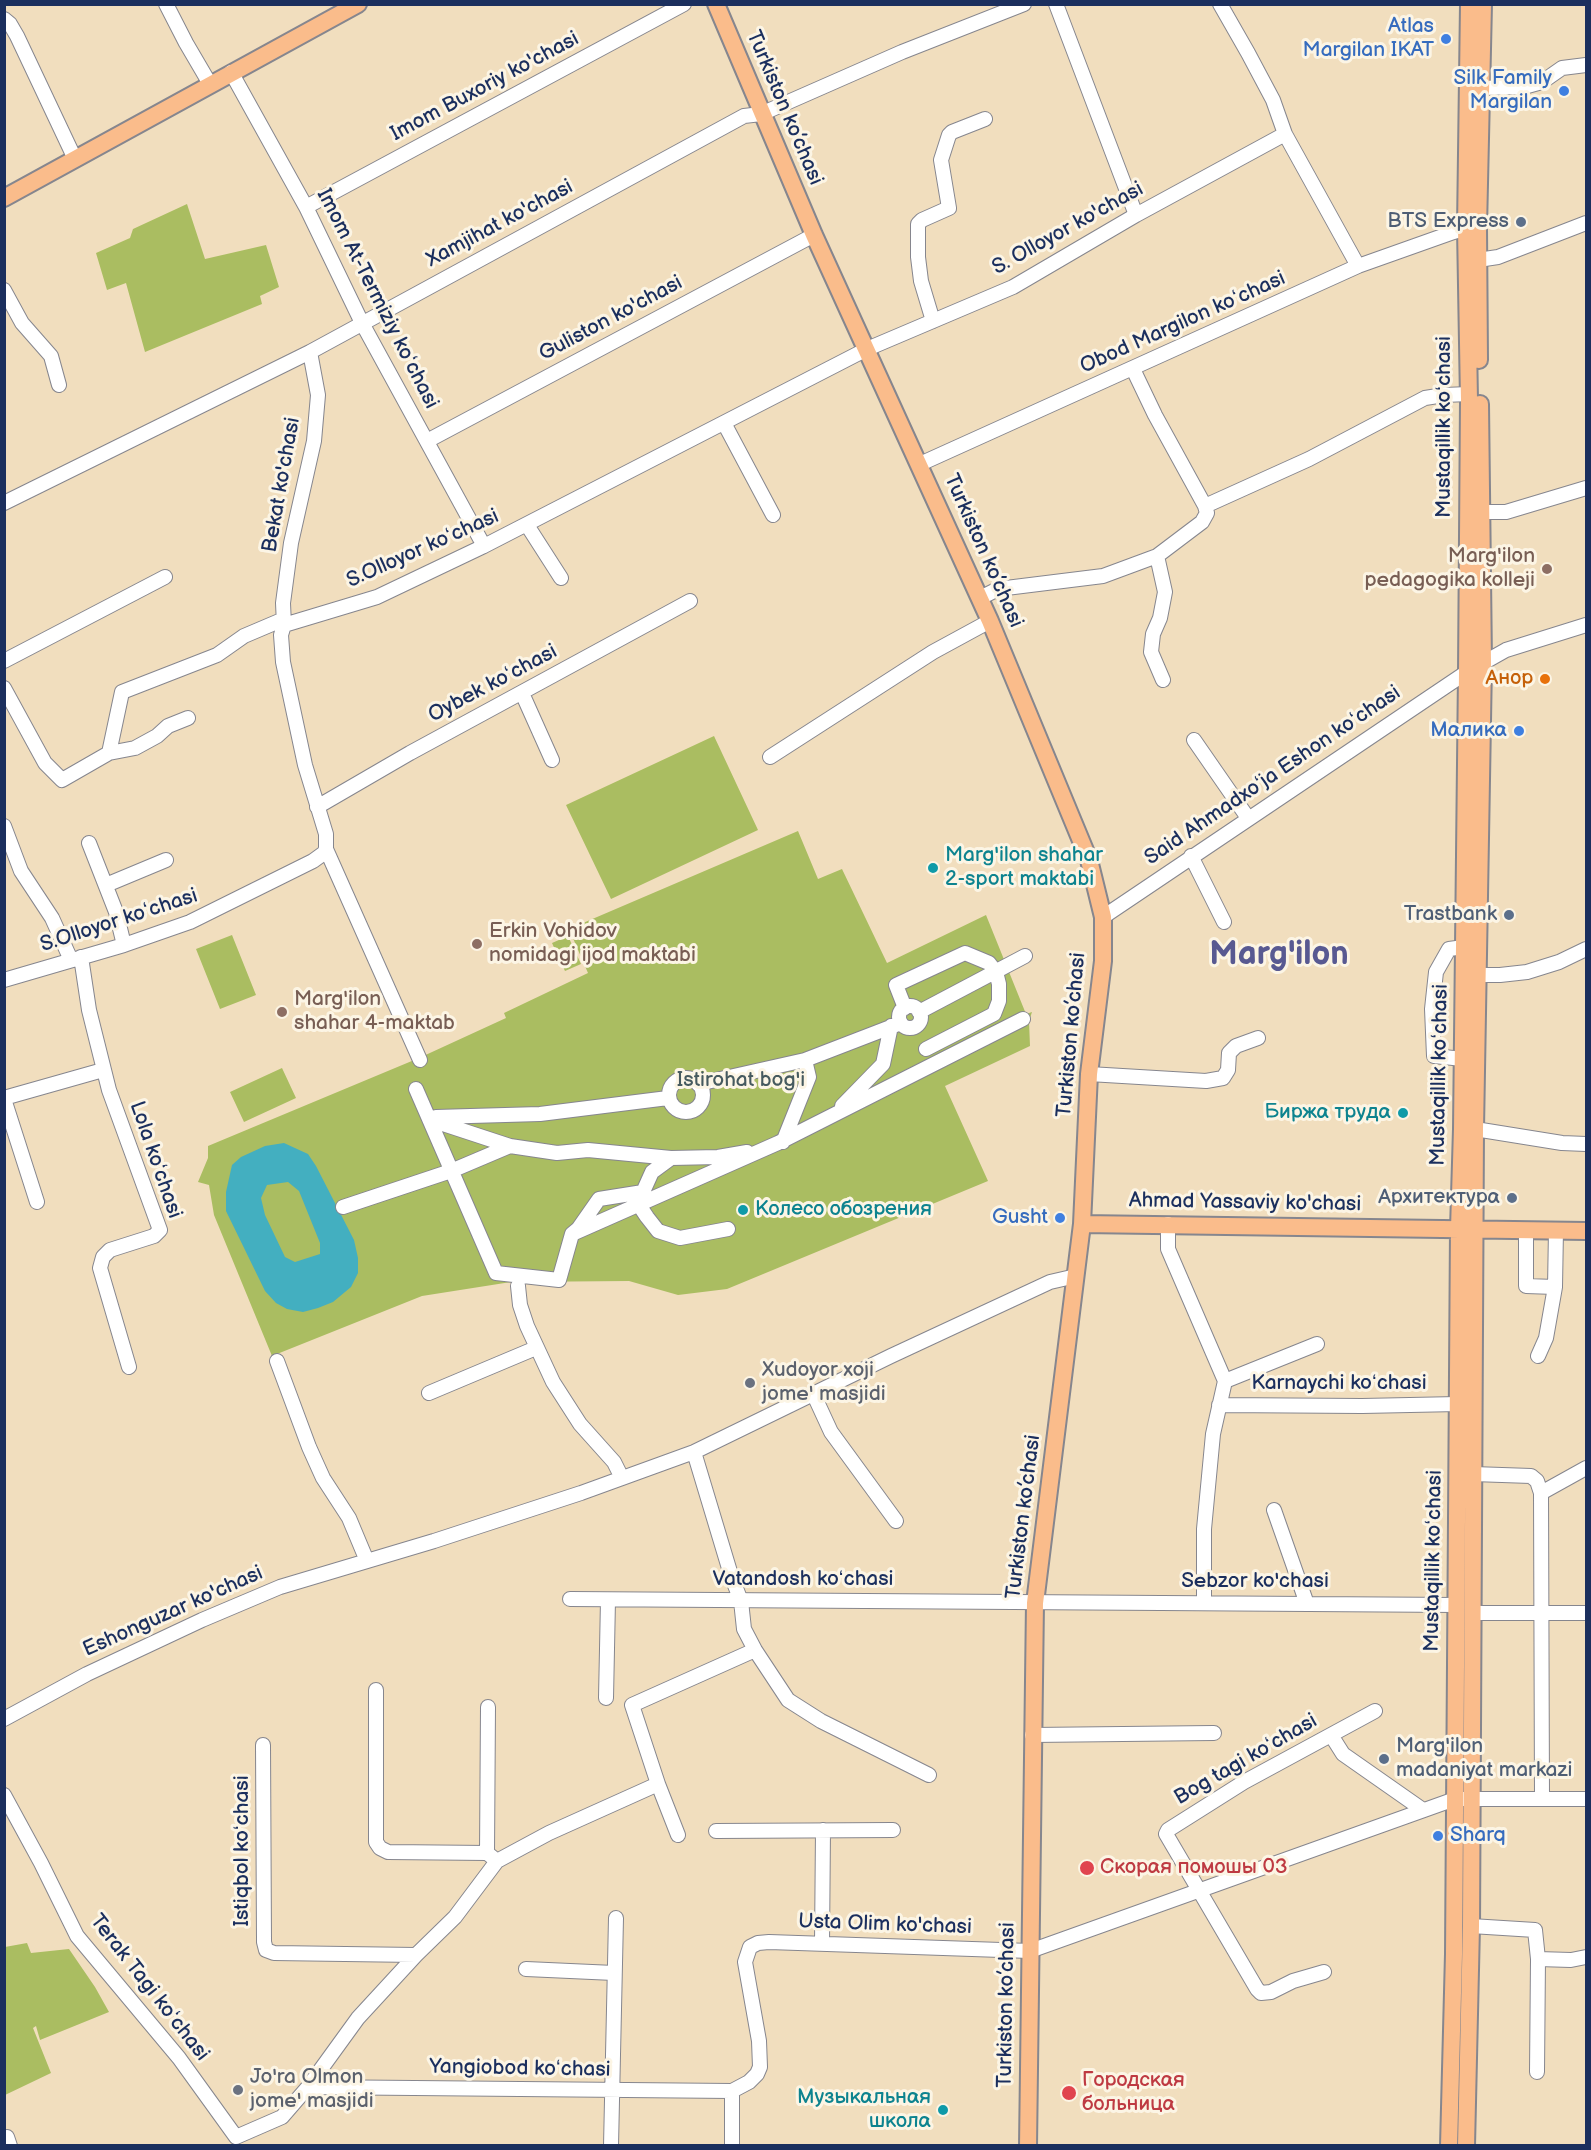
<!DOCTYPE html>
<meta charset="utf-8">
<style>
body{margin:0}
#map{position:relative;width:1591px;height:2150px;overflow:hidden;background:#f1debe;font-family:"Balsamiq Sans",sans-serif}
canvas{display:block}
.frame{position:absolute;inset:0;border:6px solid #1b2f5e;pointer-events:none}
</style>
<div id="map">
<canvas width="1591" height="2150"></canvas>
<div class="frame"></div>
</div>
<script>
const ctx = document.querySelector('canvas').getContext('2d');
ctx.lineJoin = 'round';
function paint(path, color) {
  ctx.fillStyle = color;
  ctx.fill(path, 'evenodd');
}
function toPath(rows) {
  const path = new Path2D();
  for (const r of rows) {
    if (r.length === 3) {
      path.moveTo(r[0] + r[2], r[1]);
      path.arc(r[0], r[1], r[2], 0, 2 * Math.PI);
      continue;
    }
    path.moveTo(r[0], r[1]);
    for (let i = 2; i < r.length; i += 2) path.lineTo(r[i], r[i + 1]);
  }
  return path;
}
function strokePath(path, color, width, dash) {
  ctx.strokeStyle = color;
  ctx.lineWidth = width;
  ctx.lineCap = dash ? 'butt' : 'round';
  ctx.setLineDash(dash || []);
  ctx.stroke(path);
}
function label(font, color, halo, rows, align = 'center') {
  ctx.font = font + ' "Balsamiq Sans",sans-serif';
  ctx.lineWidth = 6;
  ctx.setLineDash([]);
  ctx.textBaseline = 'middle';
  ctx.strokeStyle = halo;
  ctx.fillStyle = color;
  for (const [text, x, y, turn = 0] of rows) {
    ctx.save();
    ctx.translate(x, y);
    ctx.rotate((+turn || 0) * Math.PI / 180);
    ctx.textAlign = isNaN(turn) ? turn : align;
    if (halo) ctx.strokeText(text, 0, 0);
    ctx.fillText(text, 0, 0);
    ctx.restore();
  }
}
const green = toPath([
 [187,204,205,259,266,245,279,287,260,296,262,304,145,352,126,283,107,290,96,253,130,238,133,229],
 [714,736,758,830,611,899,566,805],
 [798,831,818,879,842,869,887,963,986,915,1026,1014,1032,1012,1029,1021,1030,1046,945,1086,988,1181,727,1289,678,1295,629,1281,511,1282,422,1296,272,1356,214,1215,209,1185,198,1182,208,1158,208,1146,419,1058,506,1018,504,1013,588,973,569,929],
 [232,935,256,995,220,1009,196,949],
 [568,936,581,964,565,971,552,943],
 [282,1068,296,1098,244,1122,230,1092],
 [27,1943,31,1953,69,1949,95,1987,109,2012,40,2040,36,2026,33,2028,51,2073,5,2095,5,1947]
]);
const water = toPath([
 [284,1143,308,1154,316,1166,354,1240,358,1258,358,1273,351,1287,333,1302,318,1308,303,1312,287,1309,276,1303,265,1291,226,1211,226,1192,232,1165,241,1157,265,1146],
 [288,1182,299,1191,320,1243,320,1254,295,1262,285,1257,265,1215,261,1198,267,1185]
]);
const minor = toPath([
 [166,4,186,43,210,84],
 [1056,4,1136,215],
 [1220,4,1248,53,1273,100,1285,134,1358,266],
 [4,19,10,24,17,36,75,159],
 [231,72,306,207,362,323,484,546],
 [1481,88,1524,87,1542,82,1562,68,1586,65],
 [306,207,684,4],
 [1478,260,1498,257,1586,223],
 [4,290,22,323,51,356,59,385],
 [933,321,921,281,918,257,918,224,922,220,949,208,941,160,949,135,952,132,985,119],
 [1133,369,1155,415,1205,506],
 [724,423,773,515],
 [427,441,814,235],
 [920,464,1358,266,1451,233,1466,228,1476,228],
 [4,503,310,352,744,116,761,114,902,52,1024,4],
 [1481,512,1506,512,1586,488],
 [527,525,561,578],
 [1157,556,1165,592,1160,618,1153,634,1151,652,1163,680],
 [980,598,998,589,1103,576,1157,556,1202,522,1207,513,1205,506,1309,459,1425,398,1444,395,1469,394],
 [284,625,283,603,291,543,314,441,318,395,310,352],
 [4,661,165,577],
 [4,688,45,763,62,780,109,753,135,748,157,736,168,726,188,718],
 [522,693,552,760],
 [1194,740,1248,818],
 [109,753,122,692,217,655,244,636,284,619],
 [770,757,933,652,990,621],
 [317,807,410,753,690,601],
 [4,826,21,871,52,918,71,960],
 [89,843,116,912,124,945],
 [326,849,420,1060],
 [1191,856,1224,922],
 [106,885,166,860],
 [1103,917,1467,672,1506,650,1586,625],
 [81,957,89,1010,109,1090,160,1230,154,1236,110,1250,103,1257,100,1268,129,1367],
 [1477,975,1500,975,1527,972,1559,962,1586,949],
 [4,980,124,945,190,922,313,861,324,853,326,849,326,834,305,765,283,662,281,635,284,625,377,597,484,546,867,349,1013,287,1136,215,1285,134],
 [910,1017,11],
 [905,1008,896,985,965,953,989,963,996,972,999,984,999,1001,994,1014,926,1049],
 [919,1012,1025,956],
 [1463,1059,1434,1056,1432,1009,1436,972,1449,949,1464,947],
 [1089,1074,1206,1081,1223,1078,1228,1070,1229,1053,1236,1046,1258,1038],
 [686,1095,17],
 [698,1084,805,1060,901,1023],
 [416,1089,496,1273,559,1280,572,1234,578,1229,599,1199,643,1192],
 [4,1098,103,1070],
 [4,1099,37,1202],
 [842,1106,883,1064,891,1026],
 [436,1117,540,1114,668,1098],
 [437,1117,440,1123,510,1146,557,1153,588,1150,671,1158,718,1157,747,1152],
 [1475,1129,1562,1143,1586,1144],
 [783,1142,809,1077,805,1060],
 [671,1158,652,1172,643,1192,642,1201,639,1205,647,1217,658,1231,680,1238,728,1229],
 [343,1207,451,1171,510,1146],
 [1168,1224,1168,1249,1225,1381,1213,1434,1204,1529,1204,1603],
 [1526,1230,1526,1286,1555,1287,1556,1230],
 [572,1234,778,1143,1023,1019],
 [518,1286,520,1305,527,1326,553,1382,580,1424,614,1462,622,1478],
 [1538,1356,1546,1338,1555,1287],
 [277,1361,309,1447,323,1478,349,1518,367,1561],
 [1225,1381,1317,1344],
 [429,1393,536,1348],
 [813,1393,831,1432,896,1521],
 [1219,1405,1362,1406,1458,1404],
 [694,1452,731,1575,741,1601,744,1629,755,1650,788,1700,821,1721,929,1775],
 [1473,1474,1531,1476,1537,1481,1541,1493,1586,1468],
 [1541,1493,1542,1799],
 [1274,1510,1307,1604],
 [570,1599,1457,1605],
 [1472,1613,1586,1613],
 [376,1690,376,1842,380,1848,388,1852,487,1853,497,1861],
 [606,1698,608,1600],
 [4,1719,87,1674,202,1620,280,1587,434,1541,581,1493,694,1452,891,1356,1050,1282,1076,1276],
 [1032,1735,1214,1733],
 [1331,1735,1343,1754,1423,1810],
 [263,1745,264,1942,266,1950,274,1953,416,1955],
 [658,1784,678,1835],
 [4,1795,41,1863,77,1936,179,2058,236,2137],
 [716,1831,893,1830],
 [487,1853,488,1707],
 [1471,1926,1535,1930,1538,1959,1571,1960,1586,1957],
 [822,1944,823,1830],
 [526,1969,614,1973],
 [1324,1972,1293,1981,1271,1992,1261,1993,1257,1989,1166,1834,1168,1830,1244,1782,1375,1711],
 [1537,2072,1538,1959],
 [308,2087,732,2091,749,2082,757,2074,760,2067,759,2041,745,1962,750,1947,758,1943,769,1942,1030,1951,1455,1799,1586,1799],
 [732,2091,732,2146],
 [7,2137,10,2146],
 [236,2137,282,2117,308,2087,358,2018,416,1955,455,1917,497,1861,549,1833,658,1784,632,1705,755,1650],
 [611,2146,616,1918]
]);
const major = toPath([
 [716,4,814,235,990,621,1089,860,1103,917,1103,961,1089,1074,1082,1224,1035,1603,1028,2146],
 [4,198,358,4],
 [1479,360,1478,228,1483,4],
 [1082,1224,1586,1231],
 [1449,2146,1454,1954,1459,1229,1462,1129,1467,672,1469,400,1466,228,1469,4],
 [1466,2146,1471,1926,1475,1129,1483,663,1480,404]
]);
const markers = [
 [1446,39,6,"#3f7fe0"],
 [1564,91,6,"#3f7fe0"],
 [1521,222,6,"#5c6f8a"],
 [1547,569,6,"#8d6e63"],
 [1545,679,6,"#e8710a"],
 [1519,731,6,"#3f7fe0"],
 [933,868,6,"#0f9aa8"],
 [1509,915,6,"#5c6f8a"],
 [477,944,6,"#8d6e63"],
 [282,1012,6,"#8d6e63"],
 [1403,1113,6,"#0f9aa8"],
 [1512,1198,6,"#5c6f8a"],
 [743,1210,6,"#0f9aa8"],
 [1060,1218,6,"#3f7fe0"],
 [750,1383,6,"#6b7280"],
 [1384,1759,6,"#5c6f8a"],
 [1438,1836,6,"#3f7fe0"],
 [1087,1868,8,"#e0444e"],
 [238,2090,6,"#6b7280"],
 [1069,2093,8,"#e0444e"],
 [943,2110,6,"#0f9aa8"]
];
const shopNames = [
 ["Atlas",1434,27],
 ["Margilan IKAT",1434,51],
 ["Silk Family",1552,79],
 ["Margilan",1552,103],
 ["Малика",1507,731],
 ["Gusht",1048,1218],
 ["Sharq",1450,1836,"left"]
];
const streetNames = [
 ["Imom Buxoriy ko'chasi",485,87,-28],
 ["Turkiston ko’chasi",784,108,67],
 ["Xamjihat ko'chasi",500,224,-28],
 ["S. Olloyor ko'chasi",1068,229,-29],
 ["Imom At-Termiziy koʻchasi",377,299,63],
 ["Guliston ko'chasi",611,319,-28],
 ["Obod Margilon koʻchasi",1183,323,-24],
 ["Mustaqillik koʻchasi",1445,427,-90],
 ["Bekat ko'chasi",282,485,-80],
 ["S.Olloyor koʻchasi",423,549,-24],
 ["Turkiston ko’chasi",983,551,66],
 ["Oybek koʻchasi",493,684,-28],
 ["Said Ahmadxoʻja Eshon koʻchasi",1273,776,-34],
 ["S.Olloyor koʻchasi",119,921,-18],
 ["Turkiston ko’chasi",1072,1035,-85],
 ["Mustaqillik koʻchasi",1440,1075,-89],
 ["Lola koʻchasi",155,1160,71],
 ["Ahmad Yassaviy ko'chasi",1245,1203,1],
 ["Karnaychi koʻchasi",1339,1384],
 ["Turkiston ko’chasi",1024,1517,-83],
 ["Mustaqillik koʻchasi",1434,1561,-89],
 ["Vatandosh koʻchasi",803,1580],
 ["Sebzor ko'chasi",1255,1582],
 ["Eshonguzar ko'chasi",173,1612,-24],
 ["Bog tagi koʻchasi",1246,1760,-30],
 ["Istiqbol koʻchasi",243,1851,-90],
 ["Usta Olim ko'chasi",885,1925,2],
 ["Terak Tagi koʻchasi",149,1988,52],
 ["Turkiston ko’chasi",1007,2005,-89],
 ["Yangiobod koʻchasi",520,2069,1]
];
const serviceNames = [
 ["BTS Express",1509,222],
 ["Trastbank",1497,915],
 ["Архитектура",1500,1198],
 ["Marg'ilon",1396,1747,"left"],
 ["madaniyat markazi",1396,1771,"left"]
];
const educationNames = [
 ["Marg'ilon",1535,557,"right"],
 ["pedagogika kolleji",1535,581,"right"],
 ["Erkin Vohidov",489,932],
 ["nomidagi ijod maktabi",489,956],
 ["Marg'ilon",294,1000],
 ["shahar 4-maktab",294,1024]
];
const foodNames = [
 ["Анор",1533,679]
];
const cultureNames = [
 ["Marg'ilon shahar",945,856],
 ["2-sport maktabi",945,880],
 ["Биржа труда",1391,1113,"right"],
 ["Колесо обозрения",755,1210],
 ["Музыкальная",931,2098,"right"],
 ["школа",931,2122,"right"]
];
const parkNames = [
 ["Istirohat bog'i",741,1081]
];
const worshipNames = [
 ["Xudoyor xoji",762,1371],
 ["jome' masjidi",762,1395],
 ["Jo'ra Olmon",250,2078],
 ["jome' masjidi",250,2102]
];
const healthNames = [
 ["Скорая помошы 03",1100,1868],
 ["Городская",1082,2081],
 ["больница",1082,2105]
];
const townNames = [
 ["Marg'ilon",1279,956]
];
paint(green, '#aabd61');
paint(water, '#43afc0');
strokePath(minor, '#86868e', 16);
strokePath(major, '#86868e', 20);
strokePath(minor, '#fff', 14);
strokePath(major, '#fabc8b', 16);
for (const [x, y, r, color] of markers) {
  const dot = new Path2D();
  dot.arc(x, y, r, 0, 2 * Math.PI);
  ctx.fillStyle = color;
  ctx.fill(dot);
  strokePath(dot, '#fcf5e5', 2);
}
label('21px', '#366cbe', '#fcf5e5', shopNames, 'right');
label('21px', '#1b2f5e', '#fcf5e5', streetNames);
label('21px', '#4e5e75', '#fcf5e5', serviceNames, 'right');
label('21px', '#785e54', '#fcf5e5', educationNames, 'left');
label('21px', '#c56008', '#fcf5e5', foodNames, 'right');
label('21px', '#0d838f', '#fcf5e5', cultureNames, 'left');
label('21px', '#465a5f', '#fcf5e5', parkNames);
label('21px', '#5b616d', '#fcf5e5', worshipNames, 'left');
label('21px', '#be3a42', '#fcf5e5', healthNames, 'left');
label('bold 33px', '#585991', '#fcf5e5', townNames);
</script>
